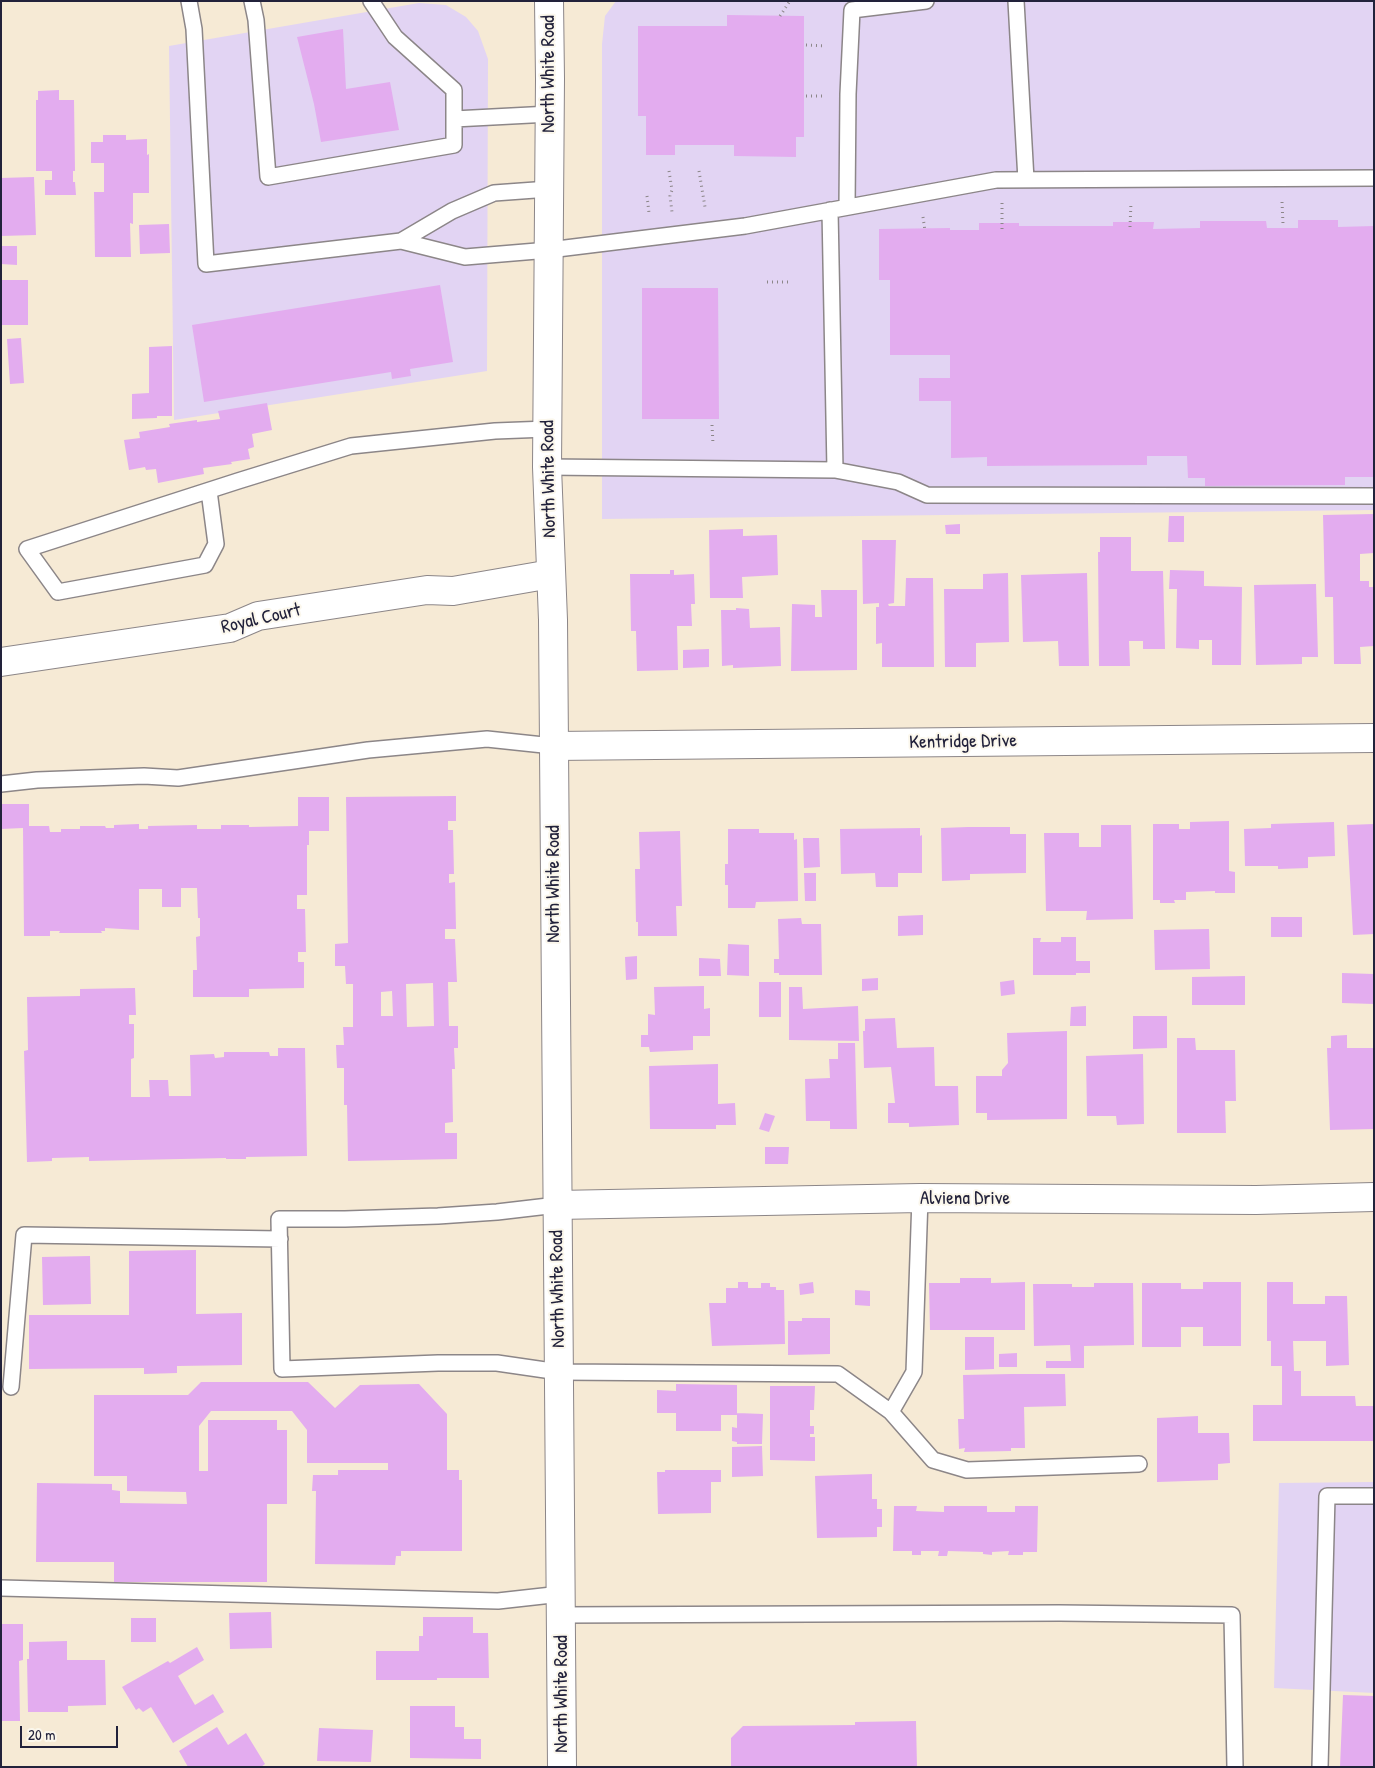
<!DOCTYPE html>
<style>
body{margin:0}
#map{position:relative;width:1375px;height:1768px;overflow:hidden;background:#f6ead5;font-family:"Patrick Hand",sans-serif}
canvas{display:block}
.frame{position:absolute;inset:0;border:2px solid #22223b;pointer-events:none}
.scale{position:absolute;left:20px;top:1726px;width:98px;height:22px;box-sizing:border-box;border:2px solid #22223b;border-top:0;padding-left:6px;font-size:15px;line-height:18px;white-space:nowrap;color:#22223b;-webkit-text-stroke:4px #fbf7ec;paint-order:stroke}
</style>
<div id="map">
<canvas width="1375" height="1768"></canvas>
<div class="frame"></div>
<div class="scale">20 m</div>
</div>
<script>
const ctx = document.querySelector('canvas').getContext('2d');
ctx.lineJoin = 'round';
function paint(path, color) {
  ctx.fillStyle = color;
  ctx.fill(path, 'evenodd');
}
function toPath(rows) {
  const path = new Path2D();
  for (const r of rows) {
    path.moveTo(r[0], r[1]);
    for (let i = 2; i < r.length; i += 2) path.lineTo(r[i], r[i + 1]);
  }
  return path;
}
function strokePath(path, color, width, dash) {
  ctx.strokeStyle = color;
  ctx.lineWidth = width;
  ctx.lineCap = dash ? 'butt' : 'round';
  ctx.setLineDash(dash || []);
  ctx.stroke(path);
}
function label(font, color, halo, rows, align = 'center') {
  ctx.font = font + ' "Patrick Hand",sans-serif';
  ctx.lineWidth = 4;
  ctx.setLineDash([]);
  ctx.textBaseline = 'middle';
  ctx.strokeStyle = halo;
  ctx.fillStyle = color;
  for (const [text, x, y, turn = 0] of rows) {
    ctx.save();
    ctx.translate(x, y);
    ctx.rotate((+turn || 0) * Math.PI / 180);
    ctx.textAlign = isNaN(turn) ? turn : align;
    if (halo) ctx.strokeText(text, 0, 0);
    ctx.fillText(text, 0, 0);
    ctx.restore();
  }
}
const built = toPath([
 [616,1,1374,1,1374,510,602,519,602,44,605,16],
 [419,3,446,5,466,17,478,31,488,59,487,371,174,420,169,46],
 [1374,1482,1374,1693,1274,1688,1279,1483]
]);
const building = toPath([
 [727,15,804,16,804,137,796,137,796,157,734,156,734,145,675,145,675,155,646,155,646,116,638,116,638,26,727,26],
 [343,29,346,89,390,82,399,130,321,142,314,104,297,37],
 [59,90,59,100,74,100,75,171,73,171,73,182,75,182,76,195,45,195,45,180,52,180,52,171,36,171,36,100,38,100,38,91],
 [103,135,126,135,126,140,147,139,147,155,149,154,149,193,133,193,133,224,130,223,131,257,95,257,94,192,104,192,104,163,91,163,91,142,103,142],
 [34,177,36,235,1,236,1,178],
 [1298,220,1338,220,1338,227,1374,226,1374,477,1345,477,1345,485,1205,486,1205,478,1188,478,1187,456,1147,456,1147,465,987,466,987,457,951,458,951,401,919,401,919,378,950,378,950,355,890,355,890,280,879,280,879,229,950,228,950,230,979,230,979,223,1019,223,1019,226,1113,226,1113,222,1154,222,1153,229,1200,228,1200,221,1266,221,1267,228,1298,228],
 [169,224,170,253,140,254,139,225],
 [1,246,17,246,17,265,1,264],
 [1,280,28,280,28,325,1,325],
 [440,285,453,362,410,369,411,376,392,379,391,372,204,402,192,325],
 [642,288,718,288,719,419,642,419],
 [21,338,24,383,10,384,7,339],
 [172,346,172,416,157,416,157,418,132,419,132,394,149,393,149,347],
 [267,403,272,430,252,434,254,447,248,449,250,459,231,462,232,464,203,468,204,474,158,483,156,469,146,470,145,467,129,470,124,440,140,438,139,432,170,427,169,424,197,420,197,422,220,419,218,411],
 [1374,514,1374,553,1360,554,1360,581,1369,581,1369,587,1374,587,1374,646,1360,647,1361,664,1334,664,1333,597,1325,597,1323,515],
 [1169,516,1184,516,1184,542,1168,542],
 [960,524,960,534,946,534,945,525],
 [743,529,743,536,777,535,778,575,742,577,743,598,710,598,709,530],
 [1100,537,1131,537,1131,571,1163,571,1165,649,1143,649,1143,641,1129,641,1130,666,1099,666,1098,552,1100,552],
 [862,540,896,540,894,603,888,604,889,606,905,606,906,578,933,578,934,667,882,667,882,643,876,644,876,607,879,607,879,603,863,604],
 [670,570,674,570,674,575,694,574,695,604,691,604,692,626,677,626,678,670,637,671,636,631,631,631,630,574,670,574],
 [1170,570,1204,571,1204,586,1242,587,1241,665,1212,665,1212,640,1199,640,1199,649,1176,648,1177,589,1169,589],
 [1008,573,1009,642,976,643,976,667,945,667,944,589,983,589,983,574],
 [1087,573,1089,666,1059,666,1058,641,1023,642,1021,575],
 [1316,584,1318,657,1302,657,1302,664,1256,665,1254,585],
 [821,590,857,590,857,670,791,671,792,604,815,605,815,617,822,617],
 [736,608,749,609,750,628,780,627,781,666,733,668,733,665,722,666,721,610,736,610],
 [709,649,709,667,683,668,683,650],
 [456,796,456,821,448,821,448,830,453,830,454,874,449,874,449,883,455,882,456,929,445,929,445,939,455,939,457,982,448,982,449,1026,458,1026,458,1048,454,1048,455,1069,452,1069,453,1122,445,1123,445,1133,457,1133,457,1159,348,1161,347,1105,344,1105,344,1068,337,1068,336,1045,344,1045,343,1027,353,1027,353,984,346,984,345,966,335,966,335,944,348,943,346,797],
 [433,983,434,1026,407,1027,406,984],
 [392,991,393,1016,381,1016,381,992],
 [298,797,329,797,329,831,309,831,309,845,307,845,307,895,297,895,297,909,305,909,306,952,298,952,298,962,304,962,304,988,249,989,249,997,193,997,193,970,197,970,196,937,200,936,200,918,198,918,197,888,181,888,181,907,162,907,162,889,139,889,139,930,105,928,105,931,101,931,102,933,59,933,60,931,50,931,50,936,24,936,23,828,1,829,1,804,29,804,29,826,49,826,50,832,61,832,61,829,80,829,80,826,105,826,106,828,114,828,114,825,139,824,139,829,148,829,148,826,197,825,197,829,221,829,221,825,249,825,249,827,298,826],
 [1229,821,1229,871,1235,872,1235,893,1215,893,1215,891,1186,892,1186,900,1174,900,1175,903,1160,903,1160,900,1153,900,1153,824,1179,824,1179,829,1190,829,1190,822],
 [1334,822,1335,856,1308,857,1308,868,1278,869,1278,866,1245,866,1244,829,1271,828,1271,824],
 [1374,824,1374,934,1353,935,1347,825],
 [1101,825,1131,825,1133,919,1086,920,1087,911,1046,911,1044,833,1079,833,1079,847,1101,847],
 [968,827,1010,827,1010,834,1026,834,1026,873,970,874,970,880,942,881,941,828],
 [920,828,920,836,922,835,922,873,898,873,898,887,876,887,875,873,841,874,840,829],
 [728,829,759,829,759,833,794,833,794,840,797,839,798,901,756,902,755,908,728,908,728,885,725,885,725,864,728,864],
 [680,831,682,906,676,906,677,936,638,936,638,922,636,922,635,869,640,869,639,832],
 [803,838,819,838,820,867,804,868],
 [804,873,816,873,816,901,805,901],
 [923,915,923,935,898,936,898,916],
 [1271,917,1302,917,1302,937,1271,937],
 [801,918,802,924,821,924,822,975,779,975,779,973,774,973,774,959,779,959,778,919],
 [1209,929,1210,969,1155,970,1154,930],
 [1061,937,1076,937,1076,961,1090,961,1090,973,1076,973,1076,975,1033,975,1033,938,1041,938,1040,942,1061,942],
 [728,944,749,945,749,976,727,975],
 [637,956,637,979,626,980,625,957],
 [699,958,720,959,721,976,699,976],
 [1342,973,1374,974,1374,1004,1342,1003],
 [1245,976,1245,1005,1192,1005,1192,977],
 [878,978,878,990,862,991,862,979],
 [1014,980,1015,994,1001,996,1000,982],
 [759,982,781,982,781,1017,759,1017],
 [704,986,704,1009,710,1008,710,1036,693,1036,693,1050,650,1052,649,1047,641,1047,641,1035,648,1035,648,1014,655,1015,654,987],
 [789,987,802,987,803,1009,858,1006,859,1041,789,1040],
 [135,988,136,1015,129,1015,129,1024,134,1024,134,1058,131,1059,131,1097,150,1097,149,1080,168,1080,169,1096,191,1096,190,1055,214,1054,215,1058,224,1057,224,1052,269,1052,270,1056,278,1056,278,1048,305,1048,307,1156,246,1157,246,1159,226,1159,226,1158,89,1161,89,1157,52,1158,52,1161,27,1162,24,1051,28,1050,27,997,80,996,80,989],
 [1086,1006,1086,1026,1070,1026,1071,1007],
 [1133,1016,1167,1016,1167,1048,1133,1049],
 [895,1018,897,1048,934,1047,935,1086,958,1086,959,1125,909,1127,909,1123,888,1123,888,1103,895,1103,891,1067,864,1068,863,1031,865,1031,865,1019],
 [1067,1031,1067,1119,987,1120,987,1113,976,1113,976,1076,1002,1076,1002,1070,1008,1063,1007,1033],
 [1347,1035,1347,1048,1374,1048,1374,1129,1330,1130,1327,1048,1331,1048,1331,1036],
 [1177,1038,1195,1038,1196,1050,1235,1050,1236,1101,1225,1101,1226,1133,1177,1133],
 [838,1043,855,1043,857,1129,830,1129,830,1121,806,1121,805,1079,830,1078,829,1059,838,1059],
 [1143,1054,1144,1124,1117,1125,1116,1116,1087,1116,1086,1056],
 [718,1064,718,1104,735,1103,736,1125,716,1125,716,1129,650,1129,649,1066],
 [765,1113,775,1116,769,1132,759,1129],
 [765,1147,789,1147,788,1164,765,1164],
 [196,1250,196,1314,242,1313,242,1365,177,1366,177,1373,144,1374,144,1368,29,1369,29,1315,129,1315,129,1251],
 [90,1256,91,1304,43,1305,42,1257],
 [960,1278,991,1278,991,1283,1025,1282,1025,1330,930,1330,929,1283,960,1283],
 [738,1282,748,1282,748,1288,761,1288,761,1283,770,1283,770,1287,776,1287,776,1290,784,1290,785,1344,712,1346,709,1303,726,1303,726,1288,738,1288],
 [813,1282,814,1293,800,1295,799,1284],
 [1203,1282,1241,1282,1241,1346,1203,1346,1203,1327,1181,1327,1181,1347,1142,1347,1142,1283,1181,1283,1181,1289,1203,1289],
 [1267,1282,1293,1282,1293,1304,1325,1304,1325,1296,1347,1296,1349,1365,1326,1366,1326,1341,1293,1341,1294,1371,1301,1371,1301,1396,1355,1396,1356,1406,1374,1406,1374,1441,1253,1441,1253,1405,1282,1405,1282,1366,1271,1366,1271,1341,1267,1341],
 [1094,1283,1133,1283,1134,1345,1084,1346,1084,1368,1046,1368,1046,1361,1071,1361,1070,1345,1034,1346,1033,1284,1072,1284,1072,1287,1094,1287],
 [855,1290,870,1291,870,1306,855,1305],
 [802,1318,830,1318,830,1354,788,1355,788,1321,802,1321],
 [965,1337,994,1337,994,1369,965,1370],
 [1017,1353,1017,1367,999,1367,999,1354],
 [1011,1374,1065,1374,1066,1406,1024,1407,1025,1448,1011,1448,1011,1451,964,1452,965,1448,959,1449,958,1419,964,1419,963,1375],
 [201,1382,308,1382,335,1408,360,1385,419,1384,447,1414,447,1470,459,1470,459,1480,462,1480,462,1551,401,1551,401,1556,396,1556,395,1565,315,1564,316,1491,312,1491,313,1475,338,1475,338,1470,388,1470,388,1463,307,1463,307,1430,292,1411,211,1411,199,1426,199,1471,208,1471,208,1420,277,1420,277,1430,287,1430,287,1504,267,1504,267,1582,114,1582,114,1562,36,1562,37,1483,112,1484,112,1490,120,1491,120,1503,187,1504,186,1492,127,1491,127,1476,94,1476,94,1395,188,1395],
 [676,1384,737,1385,737,1415,721,1415,721,1431,676,1431,676,1413,657,1413,657,1390,676,1391],
 [770,1386,815,1386,814,1410,810,1410,810,1426,814,1426,814,1434,810,1434,810,1437,815,1437,815,1461,770,1460],
 [737,1413,763,1414,762,1444,737,1444,737,1442,732,1441,732,1427,737,1428],
 [1198,1416,1198,1433,1229,1433,1230,1463,1218,1464,1218,1480,1157,1482,1157,1418],
 [762,1446,763,1476,732,1477,732,1447],
 [665,1470,721,1470,721,1482,711,1482,711,1513,658,1514,657,1472,665,1472],
 [872,1474,872,1499,877,1499,877,1509,882,1509,882,1527,877,1527,877,1537,817,1538,815,1476],
 [894,1506,917,1506,916,1511,944,1512,944,1506,987,1506,987,1512,1015,1512,1015,1506,1038,1506,1037,1552,1023,1552,1023,1555,1008,1555,1009,1551,992,1552,992,1555,983,1554,983,1552,948,1551,947,1556,938,1556,939,1551,921,1551,921,1555,912,1555,912,1551,893,1551],
 [271,1612,272,1648,230,1649,229,1613],
 [423,1617,473,1617,473,1633,488,1633,489,1678,437,1678,437,1680,376,1680,376,1651,419,1651,419,1636,423,1636],
 [131,1618,156,1618,156,1642,131,1642],
 [2,1624,23,1624,23,1660,19,1661,20,1721,1,1721],
 [67,1641,67,1660,105,1660,106,1705,68,1706,68,1712,28,1712,27,1659,29,1659,29,1642],
 [197,1647,204,1660,178,1676,195,1705,213,1694,224,1712,173,1743,151,1707,143,1712,139,1708,136,1710,122,1687,168,1661,170,1663],
 [1343,1695,1374,1696,1374,1767,1340,1767],
 [410,1706,455,1706,455,1727,464,1727,464,1739,481,1739,481,1759,410,1758],
 [916,1721,917,1767,731,1767,731,1738,743,1726,855,1725,855,1722],
 [217,1727,228,1745,246,1733,265,1764,261,1767,188,1767,179,1751],
 [319,1728,373,1730,371,1762,317,1761]
]);
const path = toPath([
 [780,16,790,1],
 [806,45,825,46],
 [806,96,823,96],
 [669,171,672,190,670,196,672,212],
 [699,171,705,207],
 [647,196,649,213],
 [1282,202,1283,224],
 [1002,203,1002,229],
 [923,217,925,231],
 [1130,227,1131,202],
 [767,282,791,282],
 [712,425,713,444]
]);
const service = toPath([
 [189,1,194,29,206,264,401,241,465,257,549,250,745,226,996,180,1374,178],
 [252,1,256,20,268,177,454,145,454,90,395,37,371,1],
 [1016,1,1026,180],
 [454,119,550,114],
 [847,207,848,94,852,10,926,1],
 [830,210,835,470],
 [401,241,452,211,494,193,549,189],
 [547,467,835,470,898,482,927,495,1374,496],
 [209,491,216,544,205,565,58,592,27,549,238,481,351,446,495,431,547,429],
 [1,784,37,780,144,776,178,778,368,750,487,739,553,746],
 [557,1205,497,1212,438,1216,345,1219,279,1219,282,1369,438,1363,497,1363,559,1372,838,1374,891,1412,933,1460,967,1470,1139,1464],
 [11,1387,24,1235,280,1239],
 [891,1412,914,1372,920,1198],
 [1,1588,498,1601,561,1594],
 [562,1615,1059,1613,1232,1615,1235,1767],
 [1320,1767,1327,1496,1374,1496]
]);
const minor = toPath([
 [1,662,230,628,258,616,427,590,453,591,551,574],
 [553,746,1374,738],
 [557,1205,920,1198,1256,1200,1374,1197]
]);
const secondary = toPath([
 [549,1,550,79,547,467,553,620,562,1767]
]);
const streetNames = [
 ["North White Road",549,74,-90],
 ["North White Road",549,479,-91],
 ["Royal Court",261,619,-13],
 ["Kentridge Drive",963,742,-1],
 ["North White Road",554,884,-90],
 ["Alviena Drive",965,1199],
 ["North White Road",558,1289,-91],
 ["North White Road",562,1694,-90]
];
paint(built, '#e2d4f3');
paint(building, '#e3acef');
strokePath(service, '#8c8688', 18);
strokePath(minor, '#8c8688', 30);
strokePath(secondary, '#8c8688', 30);
strokePath(path, '#8c8688', 3, [1, 4]);
strokePath(service, '#fff', 15);
strokePath(minor, '#fff', 28);
strokePath(secondary, '#fff', 28);
label('19px', '#22223b', '#fbf7ec', streetNames);
</script>
